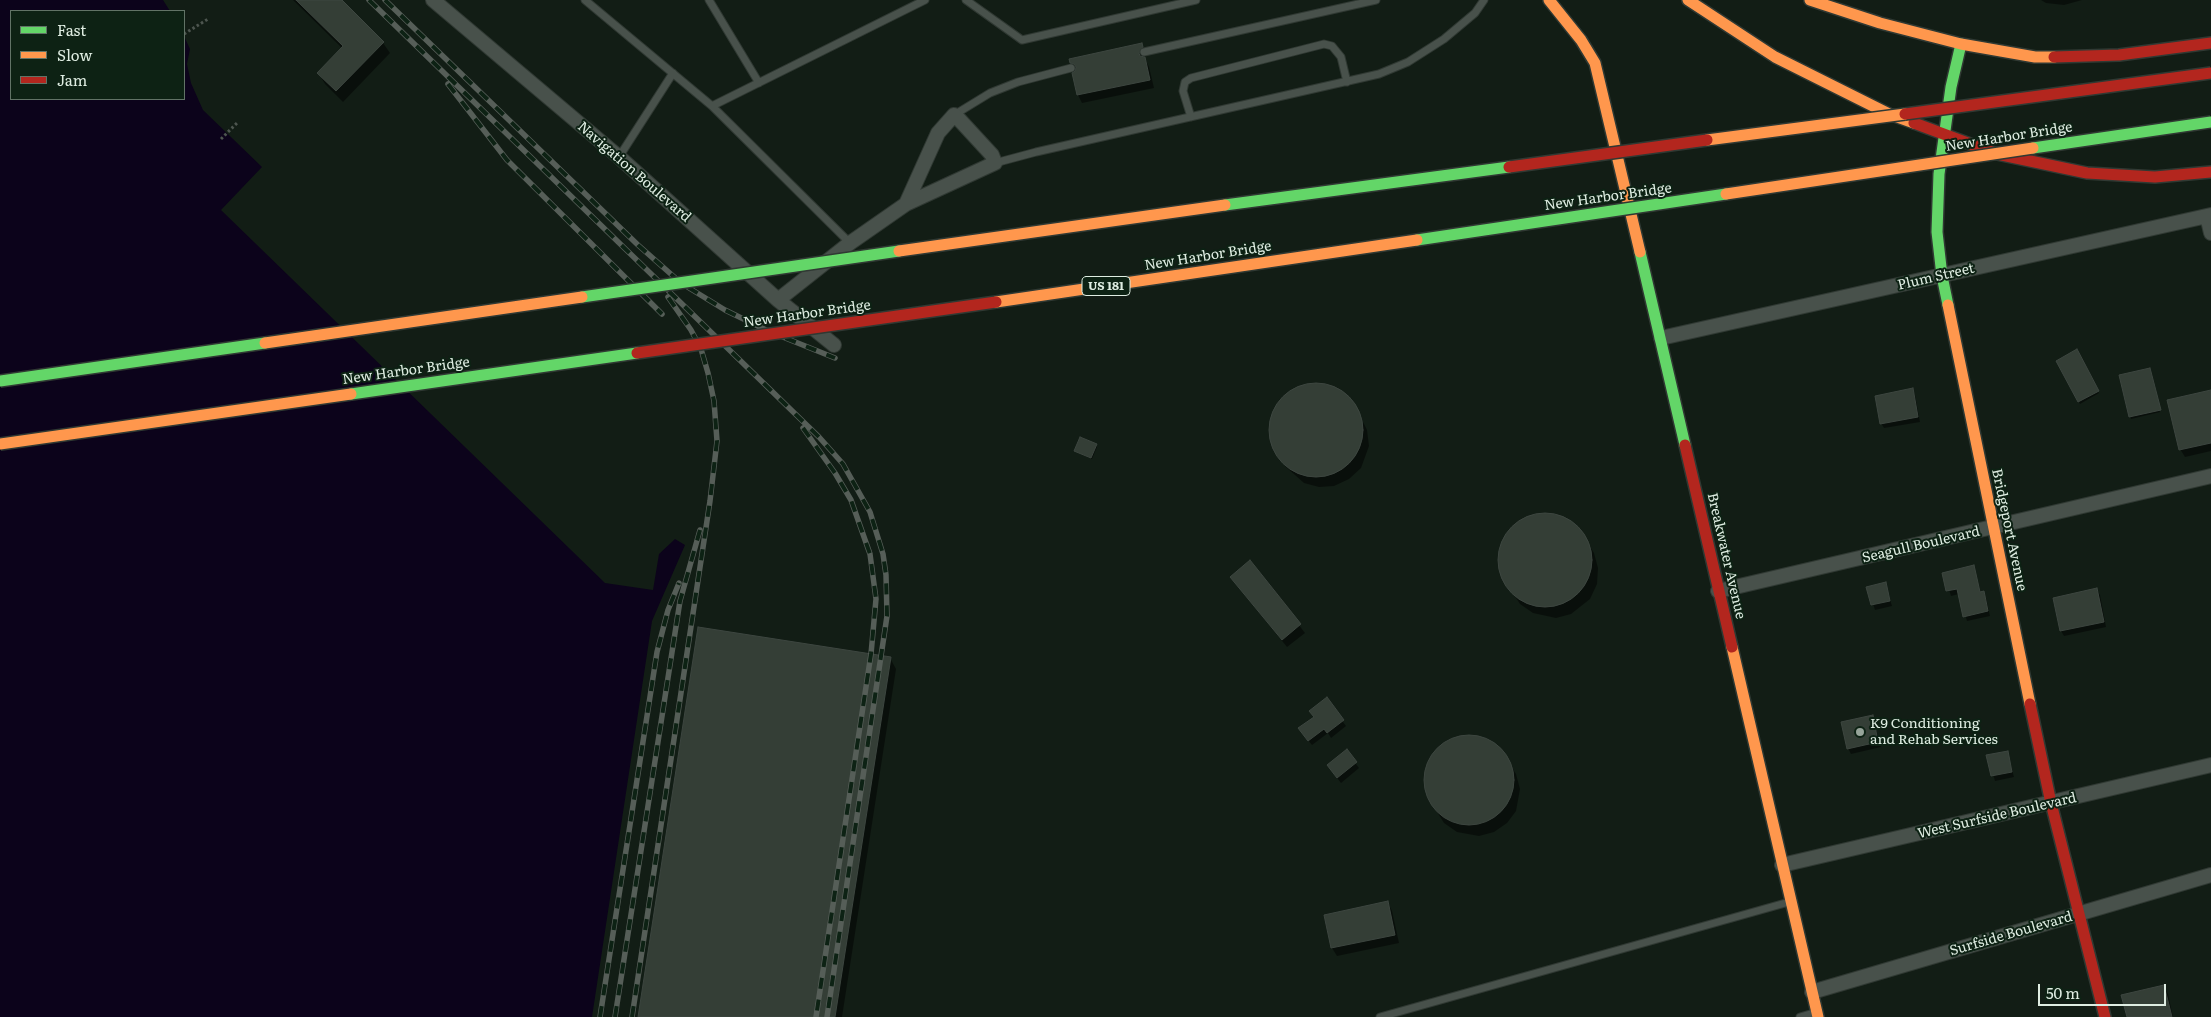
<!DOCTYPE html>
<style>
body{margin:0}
#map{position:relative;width:2211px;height:1017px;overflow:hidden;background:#121d15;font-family:Literata,serif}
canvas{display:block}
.legend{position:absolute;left:10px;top:10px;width:175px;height:90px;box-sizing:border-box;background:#0d2214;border:1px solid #617366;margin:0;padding:6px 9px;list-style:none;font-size:15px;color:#dfede2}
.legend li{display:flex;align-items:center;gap:10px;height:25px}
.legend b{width:25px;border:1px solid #617366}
.scale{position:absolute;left:2038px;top:984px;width:128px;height:22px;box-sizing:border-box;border:2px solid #dfede2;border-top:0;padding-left:6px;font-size:15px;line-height:18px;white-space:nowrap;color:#dfede2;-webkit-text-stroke:4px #0d2214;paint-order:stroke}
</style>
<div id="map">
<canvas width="2211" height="1017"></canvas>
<ul class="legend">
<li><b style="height:6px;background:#63d668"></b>Fast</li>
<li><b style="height:6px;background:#ff974d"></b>Slow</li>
<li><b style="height:6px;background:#b3261e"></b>Jam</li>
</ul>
<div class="scale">50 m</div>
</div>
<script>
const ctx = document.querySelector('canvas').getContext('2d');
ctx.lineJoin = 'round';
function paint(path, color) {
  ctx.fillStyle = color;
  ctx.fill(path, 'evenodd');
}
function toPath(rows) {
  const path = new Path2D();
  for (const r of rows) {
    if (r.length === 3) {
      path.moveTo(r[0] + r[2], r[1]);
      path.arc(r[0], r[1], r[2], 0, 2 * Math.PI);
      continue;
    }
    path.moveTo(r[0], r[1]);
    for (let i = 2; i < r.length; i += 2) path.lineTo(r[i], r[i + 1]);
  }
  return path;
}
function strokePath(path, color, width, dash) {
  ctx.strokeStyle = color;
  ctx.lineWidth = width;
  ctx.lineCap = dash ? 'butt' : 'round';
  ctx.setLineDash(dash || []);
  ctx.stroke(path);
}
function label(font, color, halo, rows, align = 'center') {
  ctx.font = font + ' Literata,serif';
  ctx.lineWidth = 4;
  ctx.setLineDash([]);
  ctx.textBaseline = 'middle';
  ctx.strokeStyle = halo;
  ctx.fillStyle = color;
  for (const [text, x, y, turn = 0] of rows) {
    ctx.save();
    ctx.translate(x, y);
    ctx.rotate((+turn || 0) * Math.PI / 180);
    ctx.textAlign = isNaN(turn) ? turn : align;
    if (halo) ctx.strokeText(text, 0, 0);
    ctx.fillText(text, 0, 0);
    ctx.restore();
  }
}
const water = toPath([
 [0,0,163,0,170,11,11,11,11,99,184,99,184,36,190,49,187,64,191,83,203,110,262,167,221,210,605,583,653,590,659,554,675,539,685,545,652,621,592,1017,0,1017]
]);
const shadow = toPath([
 [293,0,340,0,383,43,390,53,343,102,325,84,319,74,343,49],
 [2041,0,2082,0,2064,5,2046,3],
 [1141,45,1146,53,1145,59,1149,67,1154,88,1082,103,1078,95,1073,74,1076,72,1071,62],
 [2077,351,2099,393,2080,404,2057,362],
 [2150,370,2160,412,2131,419,2121,376],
 [1321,384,1336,388,1354,404,1367,430,1369,446,1361,468,1349,479,1334,486,1319,487,1304,483,1286,467,1272,441,1272,417,1279,403,1290,392,1305,385],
 [1912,390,1915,395,1920,422,1884,428,1881,423],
 [2211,391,2211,451,2185,457,2180,449],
 [1096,445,1097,447,1092,459,1075,451],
 [1541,515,1565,519,1578,528,1594,553,1598,568,1597,584,1590,599,1571,614,1556,618,1533,613,1520,604,1504,579,1500,564,1501,548,1508,533,1526,519],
 [1250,562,1305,633,1287,647,1237,585],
 [1973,567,1981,593,1986,598,1990,616,1967,621,1959,594,1951,596,1944,574],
 [1885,584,1892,606,1875,610,1868,588],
 [2097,590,2100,595,2106,627,2064,636,2061,631,2054,599],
 [890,658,896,669,842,1017,640,1017],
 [1326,699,1346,726,1331,738,1328,733,1312,745,1303,734],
 [1872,717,1881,747,1851,754,1848,748],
 [1473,737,1488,740,1500,749,1516,774,1520,789,1516,811,1507,823,1494,832,1479,836,1457,832,1444,823,1429,799,1425,784,1427,768,1433,755,1451,740],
 [1346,751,1359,768,1341,783,1331,770],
 [2007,752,2014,777,1995,781,1988,756],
 [1388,903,1392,911,1399,943,1337,956,1332,948,1326,916],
 [2163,986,2168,994,2173,1017,2128,1017]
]);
const building = toPath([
 [296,0,342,0,384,42,336,91,317,73,343,46,296,0],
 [1142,43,1143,47,1139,53,1140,56,1145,57,1150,80,1077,95,1072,73,1075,71,1076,67,1074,64,1070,63,1069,59,1142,43],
 [2077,349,2099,391,2078,402,2056,361,2077,349],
 [2150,368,2161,410,2129,417,2119,375,2150,368],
 [1316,430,47],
 [1913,388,1918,417,1880,424,1875,396,1913,388],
 [2211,390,2211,443,2179,450,2167,400,2211,390],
 [1080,437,1097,444,1091,458,1074,451,1080,437],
 [1545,560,47],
 [1250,560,1301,624,1282,640,1230,577,1250,560],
 [1974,565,1980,592,1984,591,1988,611,1963,617,1957,589,1946,591,1942,573,1974,565],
 [1886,582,1890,601,1871,605,1866,587,1886,582],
 [2097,588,2104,622,2060,631,2053,598,2097,588],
 [698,627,891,657,835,1017,638,1017,698,627],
 [1327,697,1344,720,1327,733,1324,729,1308,741,1298,728,1314,717,1309,711,1327,697],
 [1873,715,1878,742,1847,749,1841,722,1873,715],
 [1469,780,45],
 [1347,749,1357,762,1337,778,1327,765,1347,749],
 [2008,751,2012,772,1991,776,1986,755,2008,751],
 [1388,901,1395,935,1331,948,1324,915,1388,901],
 [2164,985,2172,1017,2127,1017,2121,995,2164,985]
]);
const path = toPath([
 [184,34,208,19],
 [221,139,238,122]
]);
const lane = toPath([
 [585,0,712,106],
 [709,0,759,83],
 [966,0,1022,40,1196,0],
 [1144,52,1376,0],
 [954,115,990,93,1018,82,1071,68],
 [1191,117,1183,91,1185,82,1191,78,1324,44,1332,46,1341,57,1347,82],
 [619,157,673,73],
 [995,163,1036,152,1379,74,1408,62,1444,39,1475,13,1484,0],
 [850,243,712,106,925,0],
 [1380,1017,1789,902],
 [1800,1017,1817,1012]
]);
const street = toPath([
 [433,0,619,157,778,300,834,345],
 [2207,216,2211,233],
 [778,300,850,243,906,204,995,163,992,155,957,117,954,115,938,133,906,204],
 [1661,338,2211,215],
 [1718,591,2211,476],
 [1782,865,2211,765],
 [1812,992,2211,875]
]);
const fast = toPath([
 [1640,252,1685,445],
 [1948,305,1942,276,1937,232,1939,174,1951,87,1961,44]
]);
const slow = toPath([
 [1549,0,1581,40,1595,63,1640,252],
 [1688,0,1775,57,1889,114,1914,123],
 [1810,0,1880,23,1961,44,2035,57,2054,57],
 [1948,305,2030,704],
 [1732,647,1818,1017]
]);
const jam = toPath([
 [2054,57,2119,55,2211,43],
 [1914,123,1997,154,2087,173,2155,177,2211,172],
 [1685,445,1732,647],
 [2030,704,2051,803,2105,1017]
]);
const rail = toPath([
 [369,0,819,437,843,464,870,512,883,554,886,575,887,616,827,1017],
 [385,0,638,245,681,283,725,310,768,331,835,358],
 [448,84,507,160,662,314],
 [803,428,835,473,851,500,870,554,876,599,871,654,816,1017],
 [600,1017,657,652,668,610,679,583],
 [615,1017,680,601,700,530],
 [632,1017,710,501,717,441,714,401,708,373,701,349,691,330,668,297]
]);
const fastBridge = toPath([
 [2033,148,2211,122],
 [1225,205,1509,167],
 [1417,240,1726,194],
 [582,297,899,251],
 [0,381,265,343],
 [351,394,637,353]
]);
const slowBridge = toPath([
 [1707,140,1905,114],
 [1726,194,2033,148],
 [899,251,1225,205],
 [996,302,1417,240],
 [265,343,582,297],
 [0,444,351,394]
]);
const jamBridge = toPath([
 [1905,114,2211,73],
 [1509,167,1707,140],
 [637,353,996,302]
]);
const markers = [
 [1860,732,5,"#97a49a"]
];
const shields = [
 [1106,286,48]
];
const shieldNames = [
 ["US 181",1106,286]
];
const streetNames = [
 ["New Harbor Bridge",2009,137,-9],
 ["Navigation Boulevard",634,172,41],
 ["New Harbor Bridge",1608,197,-8],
 ["New Harbor Bridge",1208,256,-9],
 ["Plum Street",1936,277,-13],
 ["New Harbor Bridge",807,314,-8],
 ["New Harbor Bridge",406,371,-8],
 ["Bridgeport Avenue",2009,530,78],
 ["Seagull Boulevard",1921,545,-13],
 ["Breakwater Avenue",1726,556,77],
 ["West Surfside Boulevard",1997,816,-13],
 ["Surfside Boulevard",2011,934,-16]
];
const poiNames = [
 ["K9 Conditioning",1870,724],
 ["and Rehab Services",1870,740]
];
paint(water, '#0c031b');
paint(shadow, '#0007');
paint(building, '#343e36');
strokePath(building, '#3d4640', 1);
strokePath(lane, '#303933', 9);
strokePath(street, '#303933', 16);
strokePath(fast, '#303933', 14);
strokePath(slow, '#303933', 14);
strokePath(jam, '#303933', 14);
strokePath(path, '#4d554f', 3, [2.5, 2.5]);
strokePath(lane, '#48514b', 7);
strokePath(street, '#48514b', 14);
strokePath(fast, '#63d668', 11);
strokePath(slow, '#ff974d', 11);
strokePath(jam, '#b3261e', 11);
strokePath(rail, '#565e58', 5.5);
strokePath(rail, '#0d2214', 4, [11]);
strokePath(fastBridge, '#303933', 14, []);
strokePath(slowBridge, '#303933', 14, []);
strokePath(jamBridge, '#303933', 14, []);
strokePath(fastBridge, '#63d668', 11);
strokePath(slowBridge, '#ff974d', 11);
strokePath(jamBridge, '#b3261e', 11);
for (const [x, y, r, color] of markers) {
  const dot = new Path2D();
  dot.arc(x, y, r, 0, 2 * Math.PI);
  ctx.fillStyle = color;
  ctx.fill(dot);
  strokePath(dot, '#0d2214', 2);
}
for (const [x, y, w] of shields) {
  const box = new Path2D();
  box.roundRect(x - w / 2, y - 9.5, w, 19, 4);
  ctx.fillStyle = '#0d2214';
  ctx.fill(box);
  strokePath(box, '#dfede2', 1);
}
label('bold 12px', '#dfede2', null, shieldNames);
label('14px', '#dfede2', '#0d2214', streetNames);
label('14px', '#dfede2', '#0d2214', poiNames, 'left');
</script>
